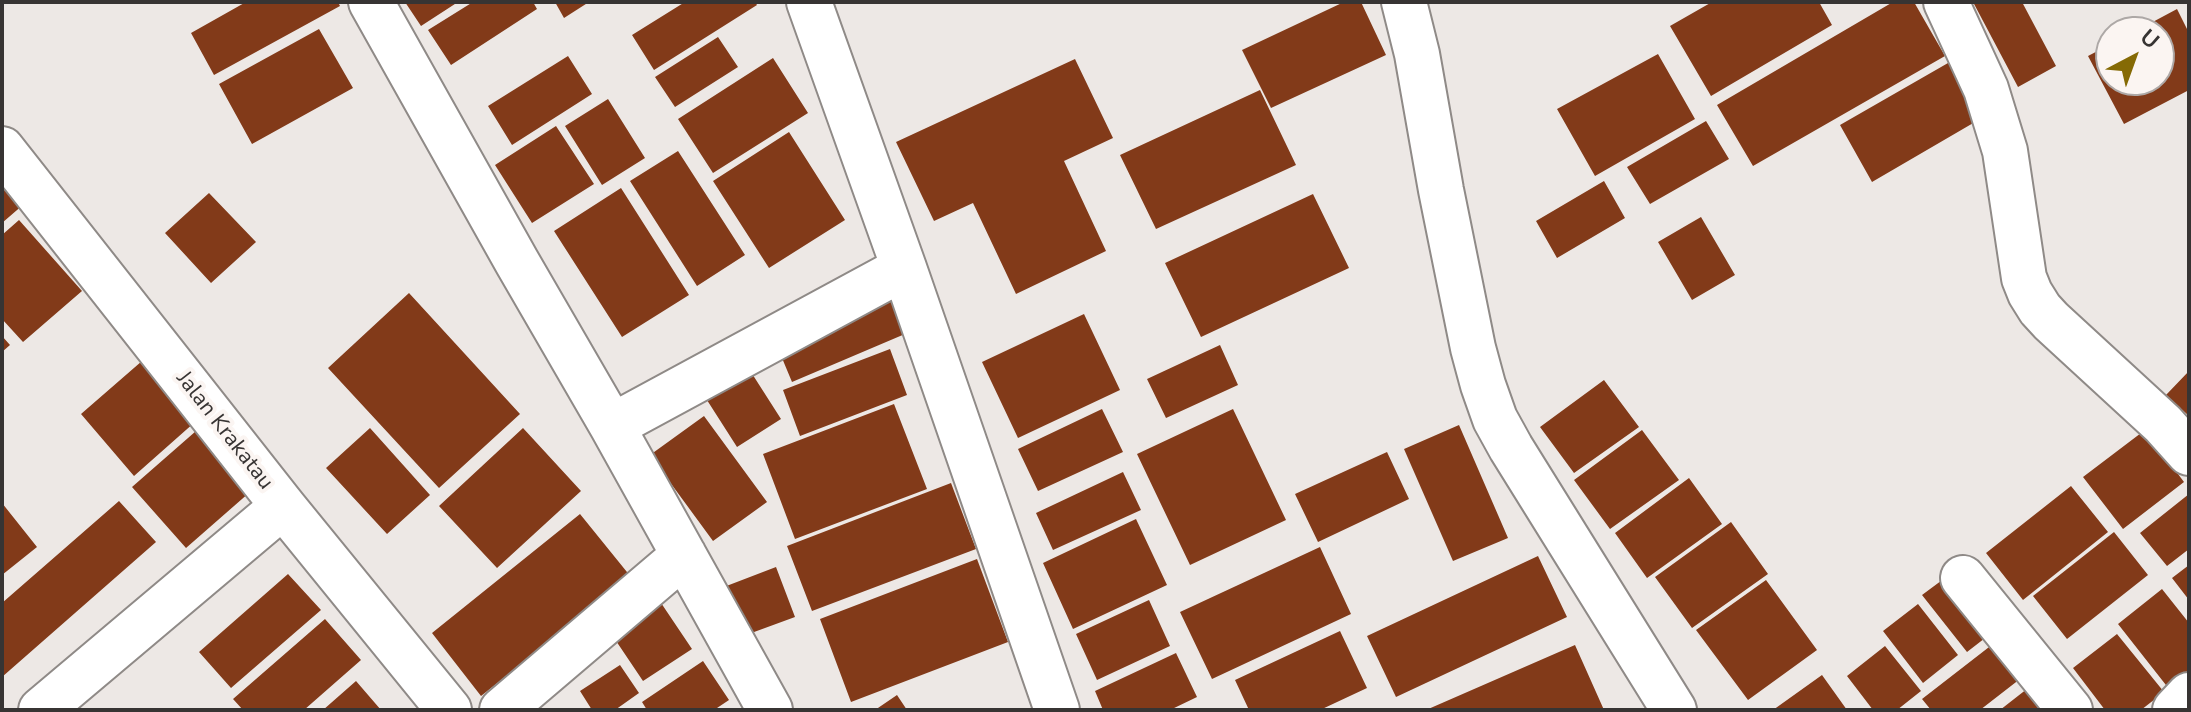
<!DOCTYPE html>
<style>
body{margin:0}
#map{position:relative;width:2191px;height:712px;overflow:hidden;background:#ede8e5;font-family:"Nunito Sans",sans-serif}
canvas{display:block}
.frame{position:absolute;inset:0;border:4px solid #373433;pointer-events:none}
.north{position:absolute;left:2095px;top:16px;width:80px;height:80px;box-sizing:border-box;background:#fbf5f2;border:2px solid #ada8a6;border-radius:50%;rotate:41deg;font-size:22px;font-weight:700;line-height:32px;text-align:center;color:#373433}
.north::after{content:'';display:block;margin:auto;width:28px;height:36px;background:#856a05;clip-path:polygon(50% 0,100% 100%,50% 72%,0 100%)}
</style>
<div id="map">
<canvas width="2191" height="712"></canvas>
<div class="frame"></div>
<div class="north">U</div>
</div>
<script>
const ctx = document.querySelector('canvas').getContext('2d');
ctx.lineJoin = 'round';
function paint(path, color) {
  ctx.fillStyle = color;
  ctx.fill(path, 'evenodd');
}
function toPath(rows) {
  const path = new Path2D();
  for (const r of rows) {
    path.moveTo(r[0], r[1]);
    for (let i = 2; i < r.length; i += 2) path.lineTo(r[i], r[i + 1]);
  }
  return path;
}
function strokePath(path, color, width, dash) {
  ctx.strokeStyle = color;
  ctx.lineWidth = width;
  ctx.lineCap = dash ? 'butt' : 'round';
  ctx.setLineDash(dash || []);
  ctx.stroke(path);
}
function label(font, color, halo, rows, align = 'center') {
  ctx.font = font + ' "Nunito Sans",sans-serif';
  ctx.lineWidth = 8;
  ctx.setLineDash([]);
  ctx.textBaseline = 'middle';
  ctx.strokeStyle = halo;
  ctx.fillStyle = color;
  for (const [text, x, y, turn = 0] of rows) {
    ctx.save();
    ctx.translate(x, y);
    ctx.rotate((+turn || 0) * Math.PI / 180);
    ctx.textAlign = isNaN(turn) ? turn : align;
    if (halo) ctx.strokeText(text, 0, 0);
    ctx.fillText(text, 0, 0);
    ctx.restore();
  }
}
const building = toPath([
 [246,2,338,2,340,6,214,75,191,33],
 [405,2,458,2,421,26],
 [473,2,533,2,537,9,451,65,428,30],
 [555,2,589,2,564,18],
 [685,2,755,2,757,5,654,70,632,35],
 [1344,2,1361,2,1386,55,1271,108,1242,50],
 [1712,2,1819,2,1832,25,1711,96,1670,26],
 [1893,2,1914,2,1945,56,1753,166,1717,105],
 [1973,2,2022,2,2056,66,2018,87],
 [2177,9,2189,33,2189,90,2124,124,2088,56,2111,44,2111,80,2159,80,2159,32,2134,32],
 [319,29,353,88,252,144,219,84],
 [718,37,738,67,675,107,655,77],
 [1658,54,1695,119,1595,176,1557,109],
 [568,56,592,94,512,145,488,106],
 [773,58,808,113,713,173,678,119],
 [1075,59,1113,138,1064,161,1106,251,1016,294,973,203,934,221,896,142],
 [1955,59,1987,115,1872,182,1840,125],
 [1260,90,1296,165,1156,229,1120,155],
 [608,99,645,158,602,185,565,126],
 [1706,121,1729,159,1650,204,1627,167],
 [556,126,594,184,532,223,495,165],
 [789,132,845,220,769,268,713,181],
 [678,151,745,255,697,286,630,181],
 [2,178,24,204,2,223],
 [1604,181,1625,218,1557,258,1536,221],
 [621,188,689,295,622,337,554,231],
 [209,193,256,242,211,283,165,233],
 [1313,194,1349,268,1201,337,1165,263],
 [1701,217,1735,275,1692,300,1658,242],
 [19,220,82,291,23,342,2,319,2,235],
 [409,293,520,414,439,488,328,368],
 [897,295,912,331,792,382,777,346],
 [1084,314,1120,390,1018,438,982,362],
 [2,336,10,345,2,352],
 [1220,345,1238,385,1166,418,1147,379],
 [890,349,907,395,800,436,783,390],
 [742,358,781,419,737,447,698,386],
 [142,361,195,422,134,476,81,414],
 [2189,371,2189,416,2166,395],
 [1604,380,1639,427,1574,473,1540,427],
 [894,404,927,489,795,539,763,454],
 [1102,409,1123,452,1038,491,1018,449],
 [1233,409,1286,520,1190,565,1137,454],
 [704,416,767,502,713,541,650,455],
 [204,424,258,485,186,548,132,487],
 [1459,425,1508,538,1453,561,1404,449],
 [370,428,430,495,387,534,326,468],
 [523,428,581,491,497,568,439,506],
 [1642,430,1679,480,1610,529,1574,480],
 [2145,430,2184,482,2123,529,2083,477],
 [1387,452,1409,499,1318,542,1295,494],
 [1123,472,1141,510,1053,550,1036,513],
 [1689,478,1722,524,1647,578,1615,533],
 [951,483,976,549,812,611,787,546],
 [2071,486,2108,532,2023,600,1986,553],
 [2189,494,2189,549,2167,566,2140,533],
 [119,501,156,542,2,677,2,603],
 [2,503,37,547,2,575],
 [580,514,631,577,481,696,432,633],
 [1136,519,1167,585,1073,629,1043,563],
 [1731,522,1768,574,1692,628,1655,577],
 [2114,532,2148,575,2067,639,2033,596],
 [1320,547,1351,614,1212,679,1180,612],
 [1538,556,1567,617,1396,697,1367,636],
 [977,559,1008,642,851,702,820,619],
 [2189,565,2189,600,2172,578],
 [776,567,795,617,735,639,716,590],
 [1953,572,1998,628,1967,652,1922,595],
 [288,574,321,610,231,688,199,652],
 [1766,580,1817,650,1748,700,1696,630],
 [2162,589,2189,623,2189,682,2173,694,2118,624],
 [655,594,692,649,643,681,606,626],
 [1149,600,1170,646,1097,680,1076,634],
 [1918,604,1958,655,1923,683,1883,631],
 [325,619,361,660,304,710,243,710,233,699],
 [1340,631,1367,688,1320,710,1249,710,1235,680],
 [2117,634,2164,692,2141,710,2105,710,2073,668],
 [2002,637,2029,672,1980,710,1931,710,1922,699],
 [1575,645,1604,710,1426,710],
 [1885,646,1921,691,1897,710,1873,710,1847,676],
 [1176,653,1197,697,1170,710,1103,710,1095,691],
 [703,661,729,700,714,710,647,710,642,702],
 [620,665,639,693,615,710,592,710,580,691],
 [1822,675,1847,710,1773,710],
 [356,681,381,710,323,710],
 [2032,685,2051,710,2000,710],
 [897,695,907,710,875,710]
]);
const minor = toPath([
 [371,2,517,262,612,426,770,710],
 [809,2,904,268,1057,710],
 [1404,2,1417,54,1441,190,1473,348,1483,385,1495,419,1511,448,1674,710],
 [1946,2,1986,89,2005,151,2024,278,2030,293,2040,309,2051,321,2163,424,2189,453],
 [2,149,283,506,449,710],
 [612,426,904,268],
 [1963,578,2070,710],
 [41,710,283,506],
 [502,710,684,555],
 [2175,710,2189,695]
]);
const streetNames = [
 ["Jalan Krakatau",224,431,52]
];
paint(building, '#823a19');
strokePath(minor, '#8f8a87', 48);
strokePath(minor, '#fff', 44);
label('22px', '#373433', '#fbf5f2', streetNames);
</script>
